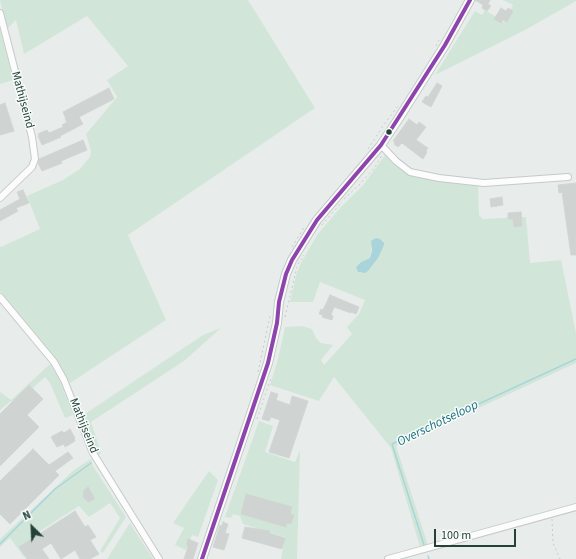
<!DOCTYPE html>
<style>
body{margin:0}
#map{position:relative;width:576px;height:559px;overflow:hidden;background:#e8edeb;font-family:"Source Sans 3",sans-serif}
canvas{display:block}
.north{position:absolute;left:12px;top:507px;width:40px;height:40px;-webkit-text-stroke:3px #f7fbf9;paint-order:stroke;rotate:336deg;font-size:11px;font-weight:700;line-height:16px;text-align:center;color:#24423a}
.north::after{content:'';display:block;margin:auto;width:14px;height:18px;background:#24423a;clip-path:polygon(50% 0,100% 100%,50% 72%,0 100%)}
.scale{position:absolute;left:434px;top:529px;width:82px;height:18px;box-sizing:border-box;border:2px solid #24423a;border-top:0;padding-left:5px;font-size:12px;line-height:14px;white-space:nowrap;color:#24423a;-webkit-text-stroke:3px #f7fbf9;paint-order:stroke}
</style>
<div id="map">
<canvas width="576" height="559"></canvas>
<div class="north">N</div>
<div class="scale">100 m</div>
</div>
<script>
const ctx = document.querySelector('canvas').getContext('2d');
ctx.lineJoin = 'round';
function paint(path, color) {
  ctx.fillStyle = color;
  ctx.fill(path, 'evenodd');
}
function toPath(rows) {
  const path = new Path2D();
  for (const r of rows) {
    path.moveTo(r[0], r[1]);
    for (let i = 2; i < r.length; i += 2) path.lineTo(r[i], r[i + 1]);
  }
  return path;
}
function strokePath(path, color, width, dash) {
  ctx.strokeStyle = color;
  ctx.lineWidth = width;
  ctx.lineCap = dash ? 'butt' : 'round';
  ctx.setLineDash(dash || []);
  ctx.stroke(path);
}
function label(font, color, halo, rows, align = 'center') {
  ctx.font = font + ' "Source Sans 3",sans-serif';
  ctx.lineWidth = 3;
  ctx.setLineDash([]);
  ctx.textBaseline = 'middle';
  ctx.strokeStyle = halo;
  ctx.fillStyle = color;
  for (const [text, x, y, turn = 0] of rows) {
    ctx.save();
    ctx.translate(x, y);
    ctx.rotate((+turn || 0) * Math.PI / 180);
    ctx.textAlign = isNaN(turn) ? turn : align;
    if (halo) ctx.strokeText(text, 0, 0);
    ctx.fillText(text, 0, 0);
    ctx.restore();
  }
}
const green = toPath([
 [0,0,248,0,315,108,128,235,166,320,70,383,53,355,0,291,0,245,1,247,40,229,27,196,63,180,80,169,90,157,91,151,86,134,117,97,107,80,128,66,87,16,24,54,16,20,7,29],
 [503,0,576,0,576,1,527,29,435,75,475,11,482,15,485,10,504,22,513,5],
 [0,30,13,80,0,84],
 [385,155,395,166,408,175,421,178,478,186,479,215,483,219,526,217,530,263,561,260,576,333,576,363,396,446,428,545,420,547,391,448,334,377,319,401,270,385,278,359,285,327,302,326,312,329,316,338,321,343,333,345,321,360,324,365,352,334,347,327,359,314,365,300,320,282,313,302,290,302,296,275,301,263,317,235,341,207,364,184],
 [376,238,380,239,384,245,362,273,359,272,356,267,361,262,370,258,372,243],
 [221,328,184,361,91,422,101,453,96,457,82,416,203,335],
 [50,364,59,379,73,415,65,418,50,383,45,377,15,405,11,401,0,410,0,392,11,400],
 [259,421,273,426,265,452,295,462,300,450,297,559,281,559,285,537,243,524,240,516,233,514,231,518,225,517],
 [91,459,93,466,126,517,103,553,100,551,120,518,110,503,89,517,79,506,34,535,40,546,24,557,10,538,0,547,0,539,74,470],
 [209,471,218,480,198,537,192,535,186,550,175,545,184,528,173,523],
 [130,523,153,559,107,559]
]);
const water = toPath([
 [376,238,380,239,384,243,384,245,378,258,368,271,365,273,358,272,356,267,361,262,370,258,372,250,371,241]
]);
const stream = toPath([
 [0,544,55,489,91,463],
 [424,545,392,444,576,359],
 [428,556,429,559]
]);
const building = toPath([
 [475,0,490,0,488,4,491,6,487,11,482,8,483,5,475,0],
 [501,8,506,11,508,8,513,11,507,22,503,20,501,23,494,19,501,8],
 [437,83,442,86,431,107,422,102,426,96,428,97,437,83],
 [109,88,114,99,79,117,83,124,60,136,61,137,42,145,38,136,39,136,38,134,47,130,49,133,63,127,62,125,67,122,65,119,66,119,63,112,109,88],
 [5,103,14,131,0,135,0,105,5,103],
 [409,119,417,125,419,122,426,127,416,140,428,148,426,151,427,152,423,159,402,143,398,147,394,144,395,142,393,141,409,119],
 [83,140,87,150,61,161,62,163,42,171,38,163,39,159,83,140],
 [576,183,576,255,571,255,562,192,559,193,558,185,576,183],
 [23,190,29,203,16,208,18,211,0,221,0,210,20,199,17,192,23,190],
 [502,197,503,205,491,207,490,199,502,197],
 [521,212,522,226,514,227,513,219,508,219,508,213,521,212],
 [330,295,359,307,356,314,351,312,351,313,334,307,331,315,333,316,332,320,322,317,323,315,319,314,321,309,323,310,330,295],
 [29,385,43,399,27,415,39,427,0,466,0,414,29,385],
 [271,392,278,394,276,400,290,405,292,396,308,401,289,458,269,452,280,420,271,417,269,421,262,419,271,392],
 [70,429,75,438,74,438,75,441,65,447,64,444,57,447,51,437,62,431,64,433,70,429],
 [33,449,49,465,68,452,73,458,55,471,59,475,10,524,0,514,0,481,33,449],
 [88,487,94,497,94,499,88,502,83,497,84,490,88,487],
 [246,494,292,507,290,514,294,515,291,524,287,523,286,527,241,514,246,494],
 [75,511,85,527,88,525,96,537,90,540,99,554,90,559,80,559,75,550,61,559,51,543,42,549,49,559,27,559,19,547,75,511],
 [223,522,228,524,225,533,229,534,224,550,213,547,220,525,222,526,223,522],
 [245,527,270,531,269,533,285,538,282,549,242,538,245,527],
 [188,539,198,543,193,559,184,559,188,547,187,544,188,539]
]);
const path = toPath([
 [436,46,439,40],
 [368,149,383,126,398,106],
 [344,199,360,184,375,167,382,155],
 [322,225,342,202],
 [292,247,305,226],
 [298,264,304,255],
 [285,317,297,267],
 [258,372,270,316],
 [257,419,271,378],
 [552,519,553,543,560,559]
]);
const street = toPath([
 [0,13,32,137,35,159,32,167,0,198],
 [381,145,396,161,410,172,439,178,484,183,568,177],
 [0,297,54,362,64,380,93,453,159,559],
 [388,559,576,507]
]);
const secondary = toPath([
 [202,559,268,363,277,323,279,302,286,274,292,260,317,220,381,145,397,121,445,45,470,0]
]);
const bus1 = toPath([
 [202,559,268,363,277,323,279,302,286,274,292,260,317,220,381,145,445,45,470,0]
]);
const markers = [
 [389,132,3.5,"#24423a"]
];
const streetNames = [
 ["Mathijseind",22,100,75],
 ["Mathijseind",83,426,68]
];
const waterNames = [
 ["Overschotseloop",438,424,-26]
];
paint(green, '#d1e6d8');
paint(water, '#a9d4db');
strokePath(stream, '#a9d4db', 1.5);
paint(building, '#cfd4d2');
strokePath(building, '#d1d6d4', 1);
strokePath(street, '#c5cac8', 8);
strokePath(secondary, '#c3cbc8', 10);
strokePath(path, '#c3ccca', 1, [2, 3]);
strokePath(street, '#fcfcfc', 6);
strokePath(secondary, '#fcfcfc', 8);
strokePath(bus1, '#8e44ad', 4);
for (const [x, y, r, color] of markers) {
  const dot = new Path2D();
  dot.arc(x, y, r, 0, 2 * Math.PI);
  ctx.fillStyle = color;
  ctx.fill(dot);
  strokePath(dot, '#f7fbf9', 1.5);
}
label('12px', '#24423a', '#f7fbf9', streetNames);
label('italic 13px', '#1c6f80', '#f7fbf9', waterNames);
</script>
